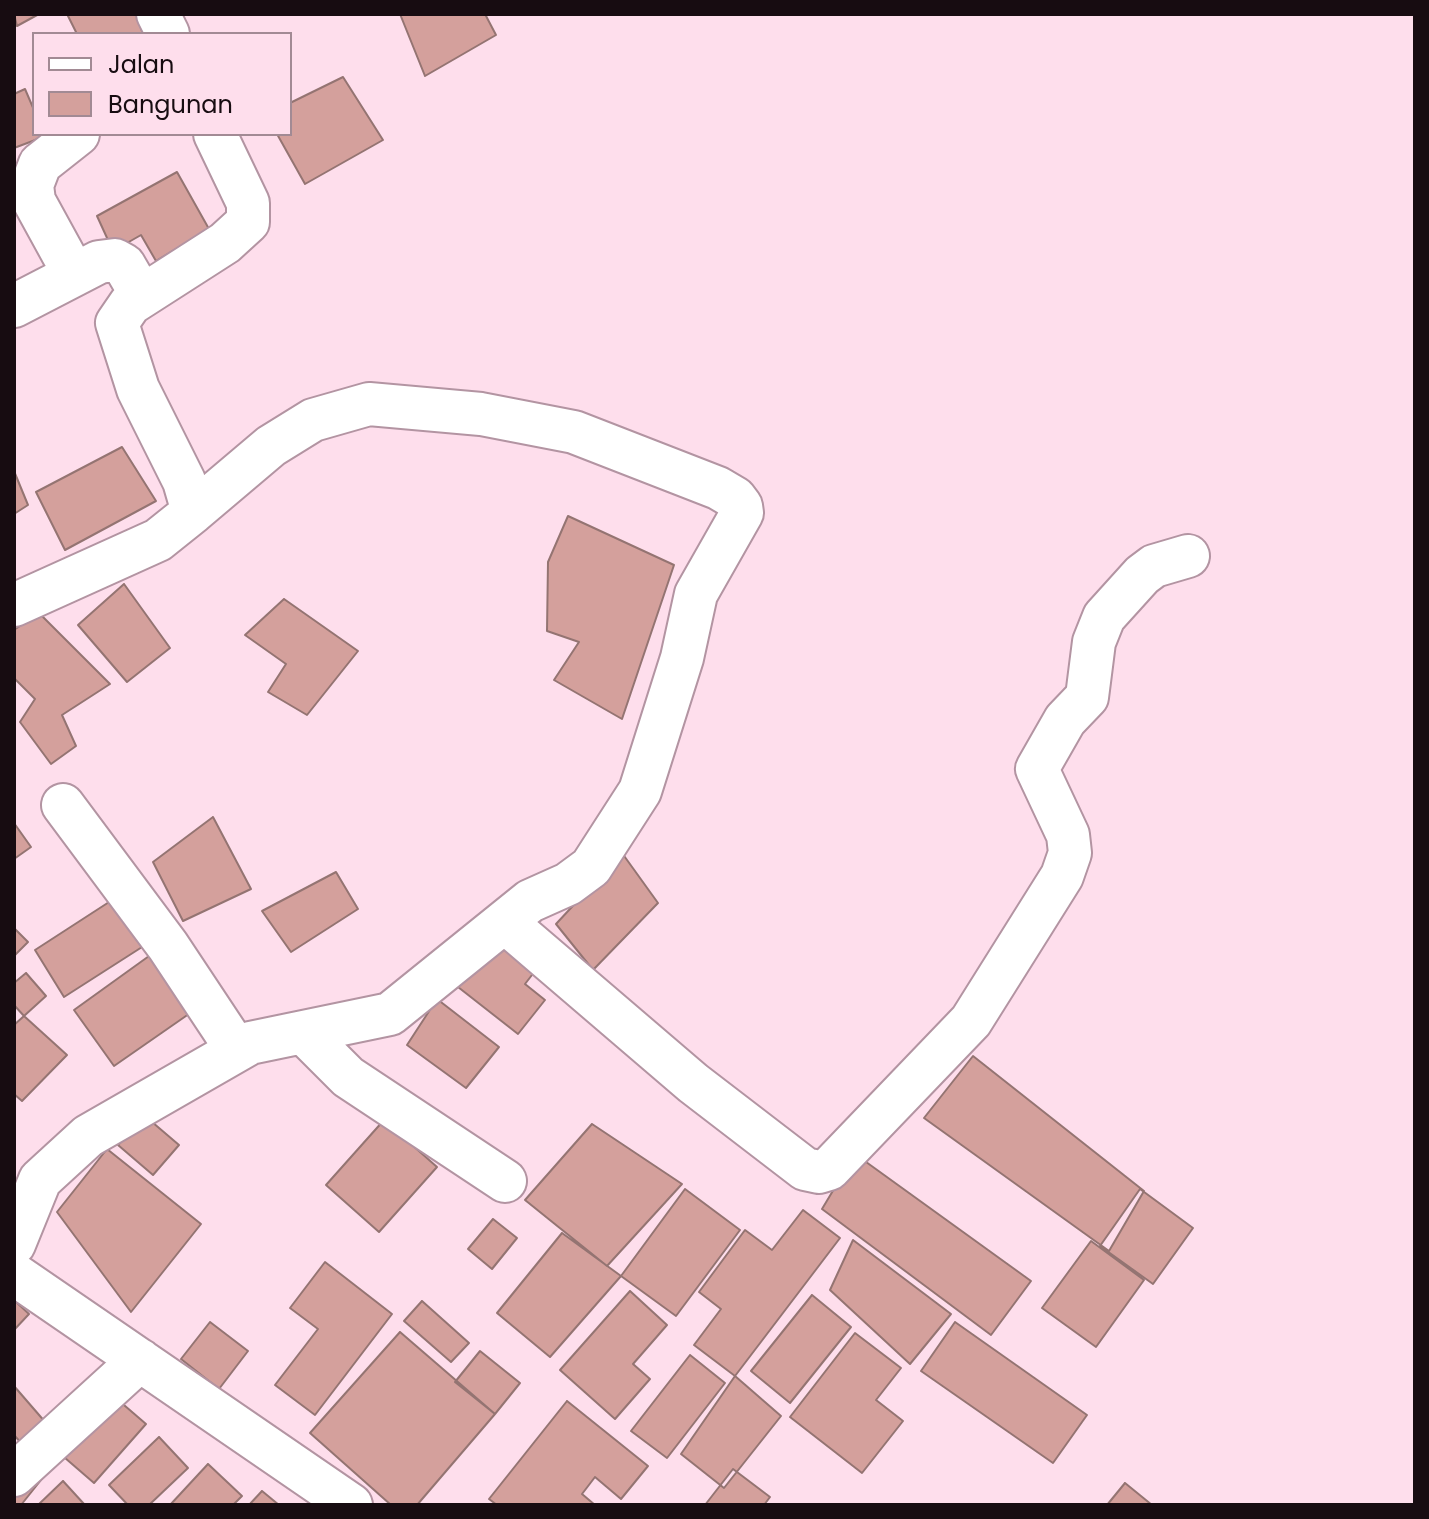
<!DOCTYPE html>
<style>
body{margin:0}
#map{position:relative;width:1429px;height:1519px;overflow:hidden;background:#fedeec;font-family:Poppins,sans-serif}
canvas{display:block}
.frame{position:absolute;inset:0;border:16px solid #170c11;pointer-events:none}
.legend{position:absolute;left:32px;top:32px;width:260px;height:104px;box-sizing:border-box;background:#fedeec;border:2px solid #a28a94;margin:0;padding:10px 14px;list-style:none;font-size:24px;color:#170c11}
.legend li{display:flex;align-items:center;gap:16px;height:40px}
.legend b{width:40px;border:2px solid #a28a94}
</style>
<div id="map">
<canvas width="1429" height="1519"></canvas>
<div class="frame"></div>
<ul class="legend">
<li><b style="height:10px;background:#fff"></b>Jalan</li>
<li><b style="height:22px;background:#d4a09c"></b>Bangunan</li>
</ul>
</div>
<script>
const ctx = document.querySelector('canvas').getContext('2d');
ctx.lineJoin = 'round';
function paint(path, color) {
  ctx.fillStyle = color;
  ctx.fill(path, 'evenodd');
}
function toPath(rows) {
  const path = new Path2D();
  for (const r of rows) {
    path.moveTo(r[0], r[1]);
    for (let i = 2; i < r.length; i += 2) path.lineTo(r[i], r[i + 1]);
  }
  return path;
}
function strokePath(path, color, width, dash) {
  ctx.strokeStyle = color;
  ctx.lineWidth = width;
  ctx.lineCap = dash ? 'butt' : 'round';
  ctx.setLineDash(dash || []);
  ctx.stroke(path);
}
const building = toPath([
 [14,14,39,14,17,26,14,14],
 [67,14,136,14,143,34,77,34,67,14],
 [400,14,485,14,496,35,425,76,400,14],
 [343,77,383,140,305,184,277,134,290,134,290,103,343,77],
 [25,89,34,110,34,134,45,134,46,136,14,148,14,94,25,89],
 [177,172,209,229,156,261,141,235,113,251,97,216,177,172],
 [122,447,156,501,65,550,36,492,122,447],
 [14,471,28,505,14,514,14,471],
 [568,516,674,565,622,719,554,680,579,642,547,631,548,562,568,516],
 [124,584,170,648,127,682,78,625,124,584],
 [284,599,358,651,307,715,268,692,286,664,245,635,284,599],
 [39,613,110,684,62,715,76,746,51,764,20,722,35,699,14,678,14,630,39,613],
 [213,817,251,889,183,921,153,862,213,817],
 [14,823,31,847,14,859,14,823],
 [622,853,658,903,593,970,556,924,622,853],
 [336,872,358,909,291,952,262,911,336,872],
 [123,893,153,940,64,997,35,950,123,893],
 [14,928,28,942,14,956,14,928],
 [502,930,542,962,525,984,545,1000,518,1034,458,987,502,930],
 [156,951,196,1009,114,1066,74,1010,156,951],
 [26,973,46,996,24,1016,14,1005,14,983,26,973],
 [437,999,499,1047,466,1088,407,1045,437,999],
 [24,1016,67,1055,22,1101,14,1094,14,1025,24,1016],
 [973,1056,1144,1191,1109,1251,924,1118,973,1056],
 [145,1116,179,1145,153,1175,118,1145,145,1116],
 [384,1120,437,1167,379,1232,326,1185,384,1120],
 [592,1124,682,1184,607,1266,525,1200,592,1124],
 [107,1149,201,1224,131,1312,57,1212,107,1149],
 [855,1154,1031,1281,991,1335,822,1209,855,1154],
 [685,1189,740,1230,676,1316,621,1276,685,1189],
 [1140,1189,1193,1228,1153,1284,1100,1246,1140,1189],
 [803,1210,840,1238,735,1376,694,1345,721,1309,699,1292,745,1230,772,1250,803,1210],
 [493,1219,517,1238,492,1269,468,1249,493,1219],
 [562,1233,621,1276,550,1357,497,1313,562,1233],
 [853,1240,951,1314,910,1364,830,1290,853,1240],
 [1091,1241,1144,1280,1096,1347,1042,1308,1091,1241],
 [325,1262,392,1314,315,1415,275,1385,318,1329,290,1308,325,1262],
 [630,1291,667,1325,633,1364,650,1379,615,1419,560,1370,630,1291],
 [812,1295,851,1327,790,1403,751,1371,812,1295],
 [14,1300,29,1314,14,1330,14,1300],
 [422,1301,469,1343,451,1362,404,1321,422,1301],
 [210,1322,248,1351,219,1389,181,1359,210,1322],
 [955,1322,1087,1415,1053,1463,921,1371,955,1322],
 [400,1332,495,1414,417,1505,391,1505,310,1433,400,1332],
 [855,1333,901,1368,876,1400,903,1421,862,1473,790,1417,855,1333],
 [480,1351,520,1383,495,1414,455,1382,480,1351],
 [690,1355,725,1383,667,1458,631,1431,690,1355],
 [735,1376,781,1416,724,1488,681,1454,735,1376],
 [14,1386,46,1423,22,1444,14,1435,14,1386],
 [110,1393,146,1424,94,1483,57,1451,110,1393],
 [567,1401,648,1466,621,1499,595,1477,582,1494,595,1505,497,1505,489,1499,567,1401],
 [159,1437,188,1468,149,1505,128,1505,109,1485,159,1437],
 [208,1464,242,1496,233,1505,170,1505,208,1464],
 [34,1466,45,1475,21,1505,14,1505,14,1490,34,1466],
 [733,1469,770,1497,764,1505,705,1505,733,1469],
 [63,1481,84,1504,83,1505,38,1505,63,1481],
 [1125,1483,1152,1505,1107,1505,1125,1483],
 [262,1491,279,1505,249,1505,262,1491]
]);
const street = toPath([
 [158,14,168,34],
 [74,274,34,201,32,185,40,164,78,134],
 [14,306,99,262,115,260,124,265,142,296],
 [14,605,158,540,193,512,184,481,138,389,117,323,130,304,225,243,248,222,248,203,215,134],
 [63,805,168,946,237,1050],
 [505,922,693,1083,805,1169,819,1172,829,1169,971,1021,1062,876,1070,853,1068,835,1037,769,1065,720,1087,697,1094,642,1104,617,1142,575,1154,566,1188,556],
 [303,1032,348,1077,505,1181],
 [14,1244,40,1180,88,1136,250,1043,390,1014,530,901,568,884,591,867,640,791,682,658,696,594,742,513,741,506,735,498,718,488,574,432,481,414,369,404,313,420,271,446,193,512],
 [14,1274,351,1505],
 [14,1475,140,1360]
]);
paint(building, '#d4a09c');
strokePath(building, '#947472', 2);
strokePath(street, '#b394a2', 46);
strokePath(street, '#fff', 42);
</script>
